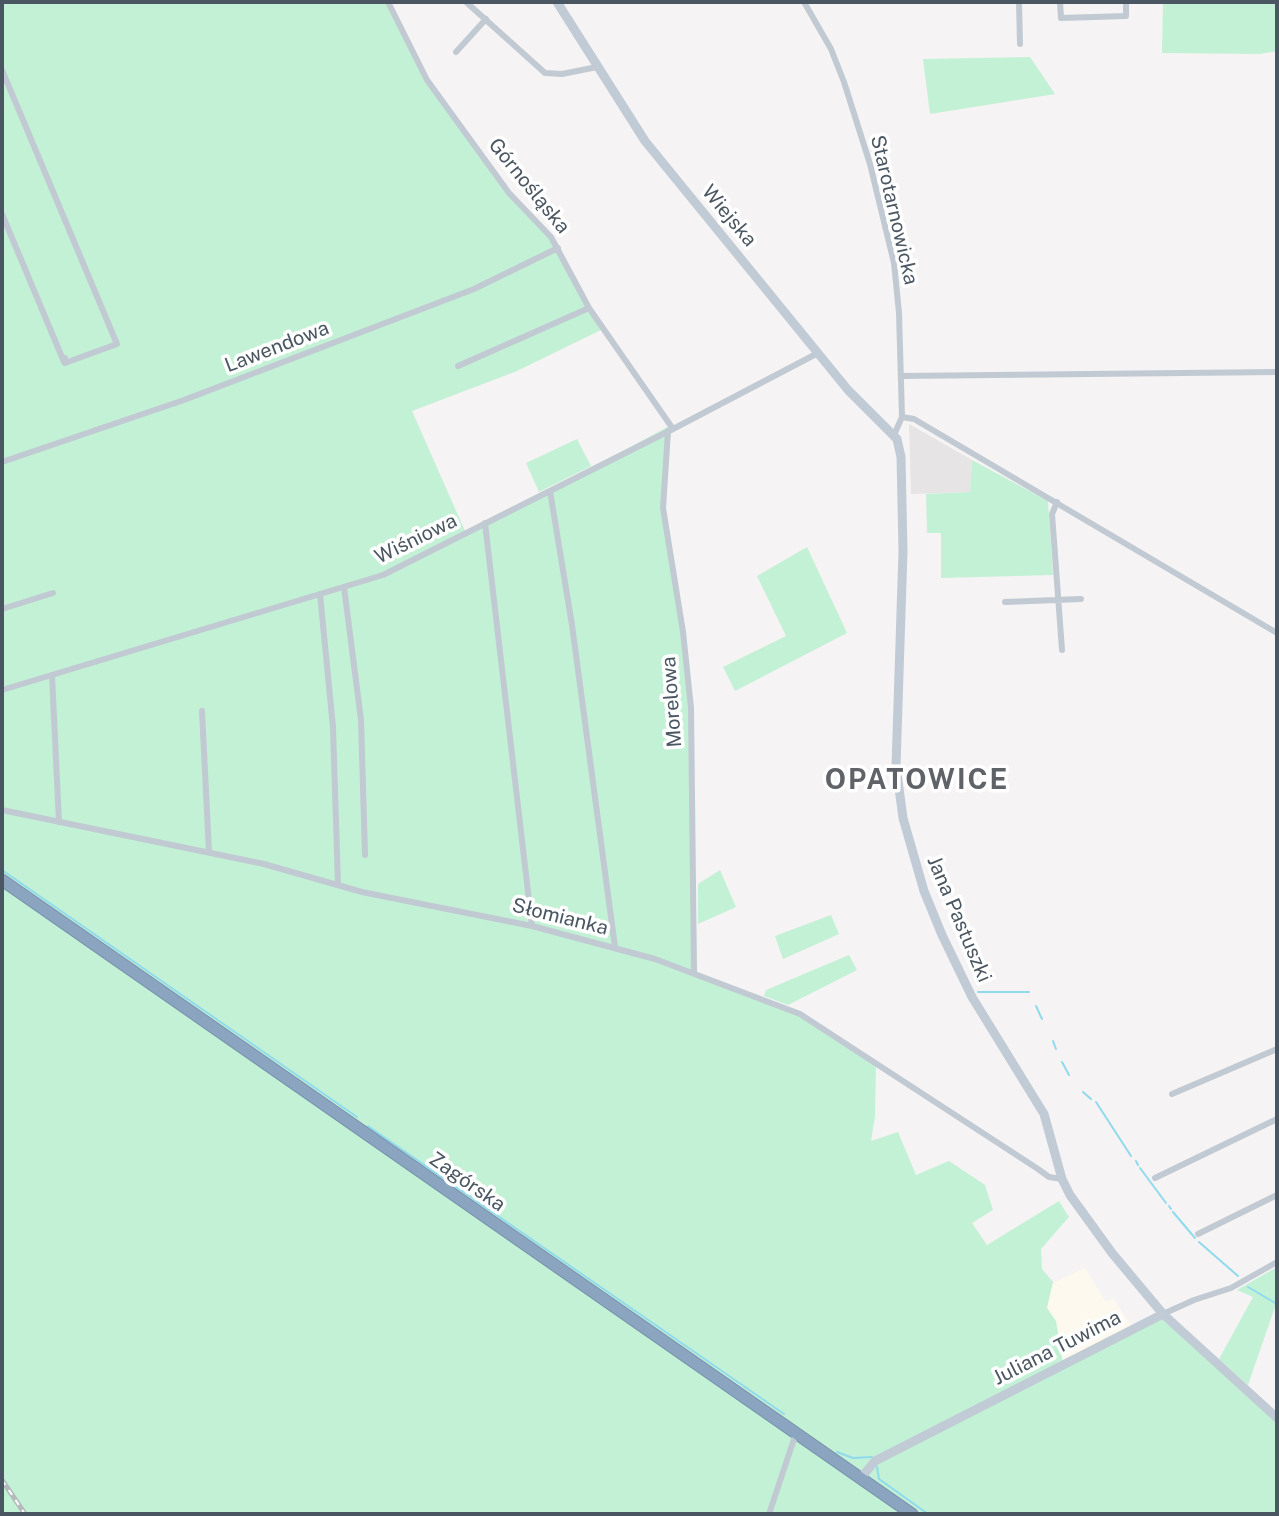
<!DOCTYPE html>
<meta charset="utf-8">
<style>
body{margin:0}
#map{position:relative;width:1279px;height:1516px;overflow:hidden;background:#f5f3f3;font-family:"Public Sans",sans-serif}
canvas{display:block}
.frame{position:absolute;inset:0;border:4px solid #4a5661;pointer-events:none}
</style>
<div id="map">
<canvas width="1279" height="1516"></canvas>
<div class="frame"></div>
</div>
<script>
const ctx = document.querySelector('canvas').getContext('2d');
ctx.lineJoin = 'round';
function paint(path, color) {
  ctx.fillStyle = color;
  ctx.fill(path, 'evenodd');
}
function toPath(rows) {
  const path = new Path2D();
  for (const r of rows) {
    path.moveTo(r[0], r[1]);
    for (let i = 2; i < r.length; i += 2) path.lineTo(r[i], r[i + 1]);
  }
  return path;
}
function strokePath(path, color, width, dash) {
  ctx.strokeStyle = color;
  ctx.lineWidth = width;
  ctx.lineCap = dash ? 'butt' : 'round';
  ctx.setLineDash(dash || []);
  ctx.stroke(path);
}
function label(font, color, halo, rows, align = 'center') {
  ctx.font = font + ' "Public Sans",sans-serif';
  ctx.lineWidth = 7;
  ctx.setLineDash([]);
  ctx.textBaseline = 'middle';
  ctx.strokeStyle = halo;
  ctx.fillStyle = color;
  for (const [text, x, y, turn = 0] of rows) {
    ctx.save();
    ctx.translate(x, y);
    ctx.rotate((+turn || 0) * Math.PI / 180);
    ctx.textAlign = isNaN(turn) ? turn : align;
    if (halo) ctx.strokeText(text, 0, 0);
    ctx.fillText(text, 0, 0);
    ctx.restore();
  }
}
const commercial = toPath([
 [1085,1268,1106,1302,1113,1298,1132,1327,1079,1355,1071,1355,950,1417,966,1324]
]);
const education = toPath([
 [909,424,972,460,970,492,911,494]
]);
const green = toPath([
 [2,2,391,2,421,67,516,199,544,228,590,307,605,328,517,371,412,411,465,531,550,490,673,424,664,470,665,504,691,692,697,974,814,1021,876,1063,875,1116,871,1141,898,1132,916,1175,949,1161,985,1185,993,1210,972,1223,987,1245,1059,1201,1069,1217,1041,1249,1042,1269,1053,1282,1047,1308,1056,1321,1063,1363,1162,1313,1277,1419,1277,1514,2,1514],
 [1163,2,1277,2,1277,51,1260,54,1162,53],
 [1030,57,1055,94,930,114,923,59],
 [577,439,591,466,539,492,526,463],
 [972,460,1048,501,1053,575,941,578,941,533,927,533,926,494,970,492],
 [807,547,847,633,735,691,723,667,786,636,757,576],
 [720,870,736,907,698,924,698,884],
 [831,915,839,934,783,959,775,936],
 [849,955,857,970,788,1005,764,996,766,990],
 [1277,1267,1277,1301,1248,1385,1219,1359,1253,1297,1237,1290]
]);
const stream = toPath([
 [2,870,357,1117],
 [978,992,1029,992],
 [1036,1006,1042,1019],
 [1053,1041,1056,1049],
 [1062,1062,1069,1075],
 [1083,1092,1091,1099],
 [1096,1102,1131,1156],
 [368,1126,784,1414],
 [1136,1161,1138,1165],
 [1140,1168,1166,1203],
 [1169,1206,1171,1209],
 [1173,1212,1195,1238],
 [1199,1242,1238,1276],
 [1248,1287,1277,1304],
 [837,1452,853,1458,872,1457],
 [877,1467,879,1479,928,1514]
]);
const street = toPath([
 [388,2,427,80,509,193,551,237,589,308,673,429],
 [466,2,545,73,562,74,597,67],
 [804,2,831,49,844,82,870,164,894,263,899,313,902,417,894,435],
 [1019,2,1020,44],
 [1060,2,1061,18,1126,16,1126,2],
 [456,52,486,19],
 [2,70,117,344,65,363,65,358],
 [2,214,64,362],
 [458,366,589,308],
 [901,376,1277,372],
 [902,417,914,419,1277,633],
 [668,431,663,508,683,632,691,708,694,973],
 [2,462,184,400,474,289,558,248],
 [550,491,572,625,615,947],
 [1057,502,1052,514,1062,650],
 [485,523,532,926],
 [344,587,361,720,365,855],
 [320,594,333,727,338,885],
 [1005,602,1081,599],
 [2,609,53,593],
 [52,675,59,822],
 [2,690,383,575,673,429,818,353],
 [202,711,209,852],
 [2,810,264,864,362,892,532,926,655,959,800,1014,1038,1169,1049,1177,1062,1179],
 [1172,1094,1277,1049],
 [1155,1178,1277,1119],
 [1198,1234,1277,1195],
 [1163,1314,1194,1300,1231,1288,1277,1262],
 [769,1514,796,1433]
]);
const secondary = toPath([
 [557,2,645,141,848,390,897,439,901,457,903,551,896,766,903,818,924,891,942,935,972,997,1044,1114,1062,1179,1070,1195,1112,1253,1163,1314,1277,1418],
 [861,1478,875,1461,1163,1314]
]);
const highway = toPath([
 [2,880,912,1514]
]);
const rail = toPath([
 [2,1480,25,1514]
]);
const streetNames = [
 ["Górnośląska",529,186,51],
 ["Starotarnowicka",894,210,77],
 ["Wiejska",729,216,50],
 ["Lawendowa",277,347,-21],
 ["Wiśniowa",416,539,-26],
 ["Morelowa",672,702,-94],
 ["Słomianka",560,917,14],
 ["Jana Pastuszki",959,919,67],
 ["Zagórska",467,1182,35],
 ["Juliana Tuwima",1057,1348,-27]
];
const districtNames = [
 ["OPATOWICE",917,780]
];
paint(commercial, '#fdf9ef');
paint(education, '#e6e4e5');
paint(green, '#c3f1d5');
strokePath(stream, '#90daee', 2);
strokePath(highway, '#7690ad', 13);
strokePath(street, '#c1cad2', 6);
strokePath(secondary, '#c1cbd6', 9);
strokePath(highway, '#8ba5c1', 11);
strokePath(rail, '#b5b8bd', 5);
strokePath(rail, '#fff', 2, [6]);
label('20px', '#4a5661', '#fff', streetNames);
ctx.letterSpacing = '2px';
label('bold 28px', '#5f6368', '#fff', districtNames);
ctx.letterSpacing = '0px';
</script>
